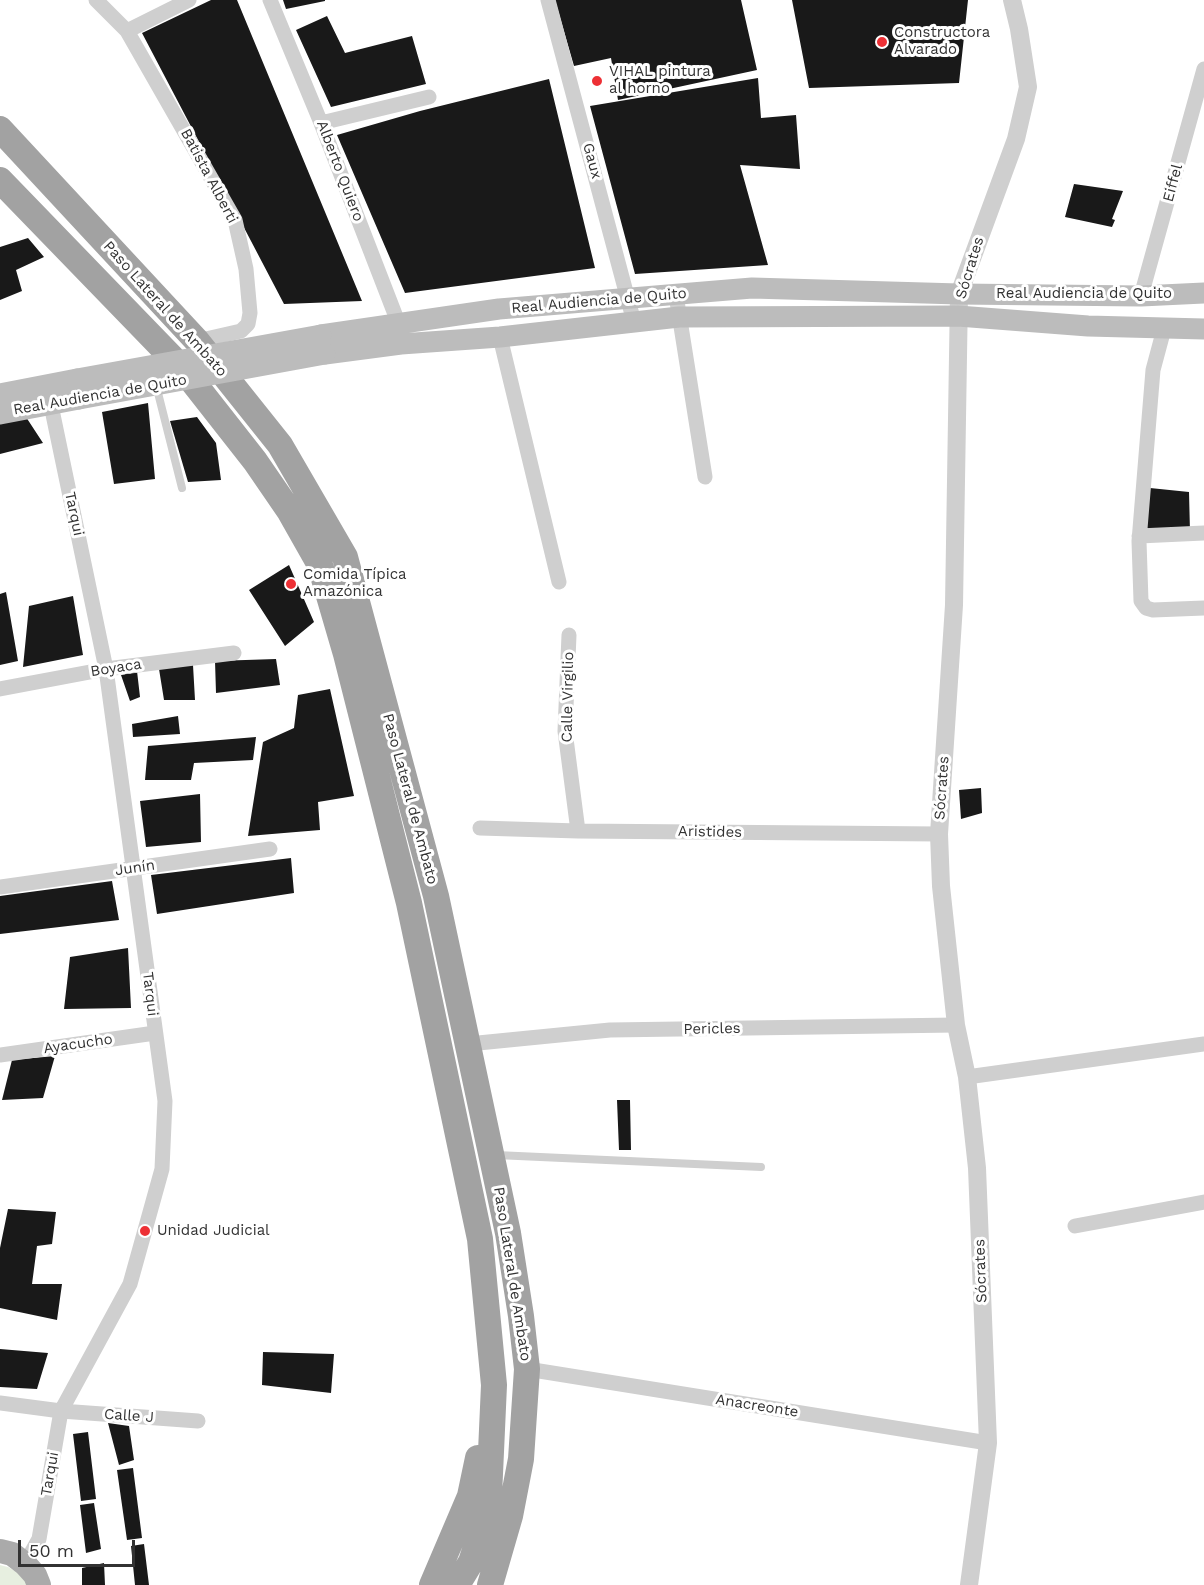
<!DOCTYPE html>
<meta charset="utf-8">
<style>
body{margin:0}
#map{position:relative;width:1204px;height:1585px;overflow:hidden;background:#fff;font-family:"Work Sans",sans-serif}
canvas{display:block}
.scale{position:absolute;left:18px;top:1540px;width:117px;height:27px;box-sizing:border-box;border:3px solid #323232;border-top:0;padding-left:8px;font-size:18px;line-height:21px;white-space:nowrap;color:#323232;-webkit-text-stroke:4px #fff;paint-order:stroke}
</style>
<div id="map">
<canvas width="1204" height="1585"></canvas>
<div class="scale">50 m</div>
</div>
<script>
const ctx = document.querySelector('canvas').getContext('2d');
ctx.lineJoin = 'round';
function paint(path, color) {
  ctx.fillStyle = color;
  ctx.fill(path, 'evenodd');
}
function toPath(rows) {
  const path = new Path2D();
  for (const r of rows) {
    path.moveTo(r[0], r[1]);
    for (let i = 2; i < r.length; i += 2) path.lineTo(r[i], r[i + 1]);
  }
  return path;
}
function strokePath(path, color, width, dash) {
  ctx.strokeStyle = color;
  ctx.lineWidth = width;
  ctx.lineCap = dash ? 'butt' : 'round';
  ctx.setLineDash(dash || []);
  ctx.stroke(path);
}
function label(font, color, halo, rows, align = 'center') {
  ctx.font = font + ' "Work Sans",sans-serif';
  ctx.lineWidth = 6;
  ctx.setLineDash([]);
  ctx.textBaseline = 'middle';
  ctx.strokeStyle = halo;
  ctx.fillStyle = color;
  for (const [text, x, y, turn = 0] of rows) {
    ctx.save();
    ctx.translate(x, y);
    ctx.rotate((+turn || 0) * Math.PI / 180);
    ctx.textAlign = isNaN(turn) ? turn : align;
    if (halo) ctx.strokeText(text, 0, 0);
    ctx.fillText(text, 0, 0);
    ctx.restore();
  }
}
const green = toPath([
 [0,1565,8,1567,20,1574,29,1585,0,1585]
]);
const building = toPath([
 [211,0,237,0,362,301,284,304,142,33],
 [283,0,325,0,325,1,286,9],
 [555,0,741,0,757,70,618,100,611,58,574,66],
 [792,0,968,0,959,83,809,88],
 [327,16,345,53,412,36,426,84,331,107,296,30],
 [758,78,761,118,796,115,800,169,740,165,768,265,635,274,590,106],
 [549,79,595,268,405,293,337,135,420,111],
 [1074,184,1123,191,1112,219,1115,220,1112,227,1065,217],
 [28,238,44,257,16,270,22,291,0,300,0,247],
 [148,403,155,479,114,484,102,412],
 [26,417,43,443,0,454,0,423],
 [197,417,216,443,221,480,188,482,170,421],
 [1150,488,1189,492,1190,532,1145,529],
 [289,565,314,622,285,646,249,590],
 [6,592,18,661,0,665,0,594],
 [73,596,83,655,23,667,29,606],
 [276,659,280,685,216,693,215,661],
 [193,665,195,700,164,700,159,669],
 [137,671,140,697,130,701,121,675],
 [330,689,354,796,318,802,320,830,248,836,263,742,294,728,298,695],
 [178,716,180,734,133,737,132,724],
 [256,737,253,760,194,763,191,780,145,780,148,746],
 [981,788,982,813,961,819,959,790],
 [200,794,201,842,146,847,140,801],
 [291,858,294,893,157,914,151,875],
 [112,881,119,920,0,934,0,896],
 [128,948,131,1008,64,1009,70,957],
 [55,1056,43,1098,2,1100,12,1060],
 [617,1100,630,1100,631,1150,619,1150],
 [8,1209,56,1212,52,1244,37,1246,32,1284,62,1284,57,1320,0,1308,0,1248],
 [0,1349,48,1353,37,1389,0,1387],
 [263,1352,334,1354,331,1393,262,1385],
 [108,1423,129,1426,134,1460,119,1465],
 [88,1432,96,1499,81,1501,73,1434],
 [133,1468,142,1538,127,1540,117,1470],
 [94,1503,101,1549,86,1553,80,1505],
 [144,1544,149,1585,135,1585,131,1546],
 [104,1563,105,1585,82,1585,82,1568]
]);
const service = toPath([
 [156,385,182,488],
 [496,1155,761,1167]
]);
const minor = toPath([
 [96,0,127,31,235,220,246,269,250,313,248,324,241,331,197,341],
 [270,0,321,123,398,322,399,332],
 [548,0,634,322],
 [127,31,189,0],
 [321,123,429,97],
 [676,295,705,477],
 [1141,296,1204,69],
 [1164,329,1153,370,1139,541,1141,601,1146,608,1153,610,1204,608],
 [500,337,559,582],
 [1139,536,1204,533],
 [569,635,565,731,578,831],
 [0,689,106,669,234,653],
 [480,828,578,831,939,834],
 [0,887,270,849],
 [468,1044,610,1030,956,1025],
 [0,1055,155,1033],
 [967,1077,1204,1044],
 [1075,1226,1204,1202],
 [527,1369,988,1443],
 [0,1403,61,1411,198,1421],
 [25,1564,39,1539,61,1411,130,1284,162,1169,165,1101,106,669,51,405]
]);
const tertiary = toPath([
 [969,1585,988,1443,977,1168,967,1077,956,1025,941,886,939,834,954,605,959,294,1016,139,1028,87,1019,29,1012,0]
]);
const secondary = toPath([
 [321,335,499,309,752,288,959,294,1141,296,1204,293],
 [325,354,401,344,500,337,679,317,958,316,1088,326,1204,329],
 [0,394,77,379],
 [0,414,79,399]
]);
const primary = toPath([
 [0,1551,12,1554,25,1564,35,1575,39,1585]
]);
const trunk = toPath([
 [0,129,197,341,280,445,345,557,436,896,508,1233,521,1316,527,1369,521,1459,510,1516,490,1585],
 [0,180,182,368,255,461,290,512,320,565,346,654,409,903,480,1239,494,1385,489,1496,483,1526,471,1562,457,1585],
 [432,1585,470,1496,478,1458]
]);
const secondaryBridge = toPath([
 [77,379,321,335],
 [79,399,325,354]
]);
const markers = [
 [882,42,6,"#ed3035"],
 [597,81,6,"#ed3035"],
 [291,584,6,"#ed3035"],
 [145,1231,6,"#ed3035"]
];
const poiNames = [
 ["Constructora",894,33],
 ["Alvarado",894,50],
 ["VIHAL pintura",609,72],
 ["al horno",609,89],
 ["Comida Típica",303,575],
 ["Amazónica",303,592],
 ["Unidad Judicial",157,1231]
];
const streetNames = [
 ["Gaux",592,161,75],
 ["Alberto Quiero",340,171,69],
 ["Batista Alberti",209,176,62],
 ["Eiffel",1173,183,-75],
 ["Sócrates",970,268,-73],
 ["Real Audiencia de Quito",1084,294],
 ["Real Audiencia de Quito",599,301,-5],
 ["Paso Lateral de Ambato",165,309,48],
 ["Real Audiencia de Quito",100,395,-10],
 ["Tarqui",74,514,78],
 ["Boyaca",116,668,-9],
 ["Calle Virgilio",568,697,-89],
 ["Sócrates",942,788,-86],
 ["Paso Lateral de Ambato",410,799,75],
 ["Aristides",710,832,1],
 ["Junín",135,868,-8],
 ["Tarqui",150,994,83],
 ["Pericles",712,1029,-1],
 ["Ayacucho",78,1044,-8],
 ["Sócrates",981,1271,-92],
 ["Paso Lateral de Ambato",512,1274,81],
 ["Anacreonte",757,1406,9],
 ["Calle J",129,1416,4],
 ["Tarqui",50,1474,-80]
];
paint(green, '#e7efe0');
paint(building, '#191919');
strokePath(service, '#cfcfcf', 8);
strokePath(minor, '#cfcfcf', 15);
strokePath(tertiary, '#cfcfcf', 18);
strokePath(secondary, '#bcbcbc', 21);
strokePath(primary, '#aaa', 24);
strokePath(trunk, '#a2a2a2', 26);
strokePath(secondaryBridge, '#bcbcbc', 21);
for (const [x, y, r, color] of markers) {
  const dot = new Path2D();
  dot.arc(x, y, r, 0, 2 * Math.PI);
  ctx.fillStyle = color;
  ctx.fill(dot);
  strokePath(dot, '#fff', 2);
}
label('15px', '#323232', '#fff', poiNames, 'left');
label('15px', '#323232', '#fff', streetNames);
</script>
